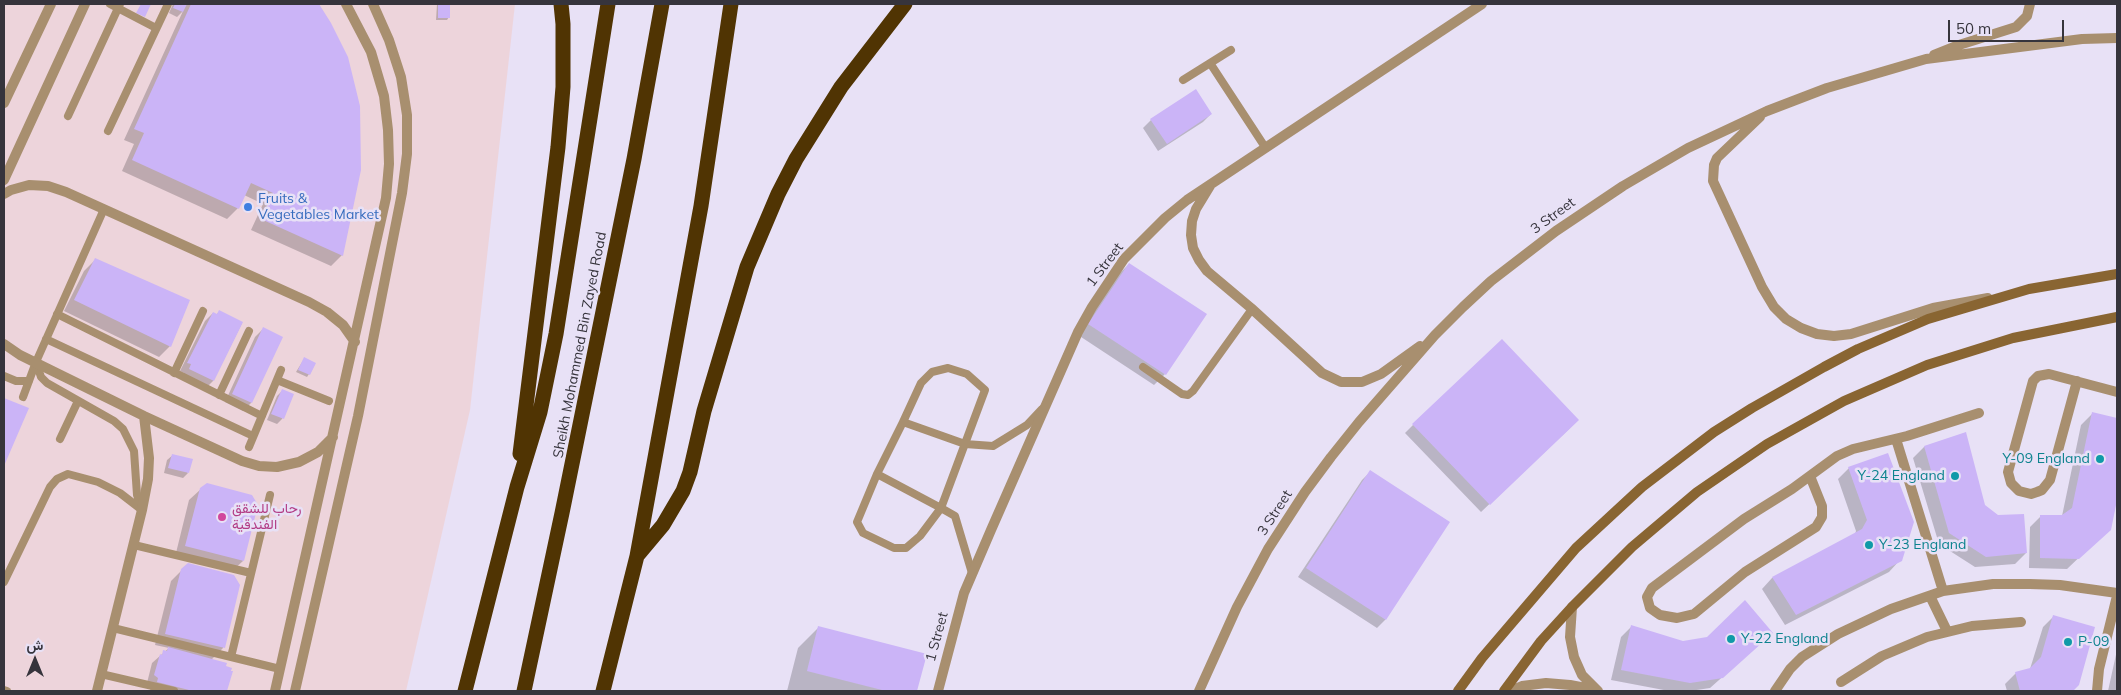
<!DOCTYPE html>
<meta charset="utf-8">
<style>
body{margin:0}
#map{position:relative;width:2121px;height:695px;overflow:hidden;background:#e8e1f6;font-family:Mulish,Vazirmatn,sans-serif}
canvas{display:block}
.frame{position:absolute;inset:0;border:5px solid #36343c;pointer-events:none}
.north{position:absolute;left:10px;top:635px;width:50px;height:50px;-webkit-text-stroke:4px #e8e1f6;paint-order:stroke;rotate:0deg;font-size:14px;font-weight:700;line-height:20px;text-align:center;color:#36343c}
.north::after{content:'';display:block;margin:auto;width:18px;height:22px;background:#36343c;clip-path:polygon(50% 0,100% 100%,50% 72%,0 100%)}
.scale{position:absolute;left:1948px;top:20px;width:116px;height:22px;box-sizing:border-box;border:2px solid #36343c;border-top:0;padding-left:6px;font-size:15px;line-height:18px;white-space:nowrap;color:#36343c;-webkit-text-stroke:4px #e8e1f6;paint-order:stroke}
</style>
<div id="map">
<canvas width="2121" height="695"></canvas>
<div class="frame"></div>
<div class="north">ش</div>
<div class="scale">50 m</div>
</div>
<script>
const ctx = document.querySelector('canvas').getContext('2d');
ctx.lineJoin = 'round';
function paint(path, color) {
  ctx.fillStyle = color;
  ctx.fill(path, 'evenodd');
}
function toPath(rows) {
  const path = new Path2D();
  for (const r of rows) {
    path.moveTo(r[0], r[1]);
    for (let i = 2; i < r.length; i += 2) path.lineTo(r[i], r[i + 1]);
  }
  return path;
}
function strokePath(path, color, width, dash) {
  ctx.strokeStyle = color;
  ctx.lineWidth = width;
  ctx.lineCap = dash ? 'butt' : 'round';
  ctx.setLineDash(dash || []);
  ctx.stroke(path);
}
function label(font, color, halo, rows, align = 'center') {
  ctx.font = font + ' Mulish,Vazirmatn,sans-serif';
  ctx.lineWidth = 5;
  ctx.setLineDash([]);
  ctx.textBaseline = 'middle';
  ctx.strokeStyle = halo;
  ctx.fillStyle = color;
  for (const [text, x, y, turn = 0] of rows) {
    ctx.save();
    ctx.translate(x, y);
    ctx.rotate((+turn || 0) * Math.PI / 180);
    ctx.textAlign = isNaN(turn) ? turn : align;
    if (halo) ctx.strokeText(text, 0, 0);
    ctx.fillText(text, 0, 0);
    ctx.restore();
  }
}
const commercial = toPath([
 [4,4,515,4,470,410,406,691,4,691]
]);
const shadow = toPath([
 [173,4,318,4,330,23,342,255,331,266,251,230,263,204,244,195,238,208,227,219,122,171,134,144,124,140,183,11,177,17,169,13],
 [437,4,449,4,449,17,447,20,436,20],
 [1211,114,1203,122,1158,151,1143,128,1151,120],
 [95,260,170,346,159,357,64,311,84,271],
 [1129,264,1165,374,1154,385,1078,335,1118,275],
 [219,312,242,323,213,381,205,389,182,377,184,373,180,371,205,321,213,313,216,315],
 [263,329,281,337,251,403,243,411,225,402,255,337],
 [304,359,309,374,307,377,296,372],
 [282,391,293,395,282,419,277,424,267,420,277,396],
 [4,399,27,409,4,463],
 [2092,414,2117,420,2117,494,2109,529,2067,569,2029,568,2030,527,2041,516,2062,516,2081,425],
 [1413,425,1570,428,1481,512,1405,433],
 [1965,433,1984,506,2026,553,2015,564,1975,567,1939,544,1913,458,1924,447],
 [173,455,188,473,183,478,164,473,167,460],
 [1849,468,1900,560,1889,572,1785,625,1762,589,1772,578,1855,534,1856,531,1838,479],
 [1370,472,1449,522,1385,620,1377,628,1298,577,1362,480],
 [201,489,243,561,232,571,175,557,189,500],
 [182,570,238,586,223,648,211,660,231,672,226,691,155,691,150,690,151,686,147,683,152,663,169,648,155,645,171,581],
 [2054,616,2078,684,2071,691,2007,691,2005,684,2016,673,2030,669,2043,627],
 [1632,626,1683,642,1772,633,1710,688,1690,691,1669,691,1611,680,1621,637],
 [819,627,925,655,916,691,787,691,798,648],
 [2117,650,2117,691,2108,691]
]);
const building = toPath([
 [141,4,151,4,145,17,136,13],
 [175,4,187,4,183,12,173,8],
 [191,4,319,4,331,23,348,57,360,106,361,170,343,256,261,219,273,193,251,183,239,209,132,160,144,133,134,129],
 [438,4,450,4,450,18,438,18],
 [1196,89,1212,114,1167,144,1150,119],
 [95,258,190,300,171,347,74,300],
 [1129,263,1207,314,1166,375,1088,324],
 [219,310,243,322,214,381,189,369,191,364,187,363,213,312,217,314],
 [263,327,283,337,252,403,232,394],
 [1502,339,1579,420,1490,505,1412,424],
 [304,357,316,363,310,375,298,370],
 [282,389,294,394,284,419,271,414],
 [4,398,29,408,4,466],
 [2092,412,2117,418,2117,500,2111,530,2079,559,2040,558,2040,515,2062,515,2072,508],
 [1966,432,1985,505,1998,515,2024,514,2027,553,1986,557,1949,533,1924,446],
 [1888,453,1914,522,1902,561,1796,615,1772,577,1862,529,1867,520,1848,467],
 [172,454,193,459,189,473,168,468],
 [1370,470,1450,522,1386,620,1306,568],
 [207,483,252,495,258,505,244,561,185,546,200,488],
 [188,563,234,575,240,585,225,648,165,634,181,569],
 [1745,600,1773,633,1723,678,1690,683,1621,670,1631,625,1683,641,1707,637],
 [2053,615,2095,627,2079,685,2073,691,2020,691,2015,672,2030,668,2041,657],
 [818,626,927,654,917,691,886,691,807,671],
 [168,647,227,663,226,666,232,668,231,671,233,671,227,691,193,691,157,682,158,678,154,675,160,654,162,655,163,650,167,651]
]);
const lane = toPath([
 [110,4,156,28],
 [1210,63,1265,147],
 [1183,80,1231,50],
 [68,116,120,4],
 [108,131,168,4],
 [57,314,262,416],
 [46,339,253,436],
 [36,362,41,377,47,383,114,421,123,429,134,451,137,495,142,508],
 [1143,367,1182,394,1188,395,1193,391,1252,309],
 [174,373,203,311],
 [4,376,16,381,29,381],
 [277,380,329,401],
 [219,395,249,331],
 [23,397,36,362,104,209],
 [60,439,78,401],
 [249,447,281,370],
 [877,474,941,508,985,390,967,374,948,368,932,372,921,383,903,422],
 [134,545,251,573],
 [972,573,955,516,941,508,920,536,906,548,894,548,863,533,857,522,877,474,903,422,965,444,993,446,1027,425,1042,409],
 [4,582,50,487,57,479,68,474,98,482,120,493,142,510],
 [113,628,280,669],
 [231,657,270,495],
 [101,674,174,691],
 [4,690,7,691]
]);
const street = toPath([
 [1934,55,1959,45,2016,27,2027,16,2030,4],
 [4,103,51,4],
 [1760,117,1717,158,1714,165,1713,181,1762,287,1774,307,1786,319,1801,328,1817,334,1834,336,1851,334,1933,308,1988,298],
 [4,180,85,4],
 [1210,186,1196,209,1192,221,1191,235,1193,248,1199,260,1207,271,1251,308,1322,373,1341,382,1362,382,1381,374,1420,346],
 [4,194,11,190,29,185,48,186,66,192,309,302,327,312,343,325,355,342],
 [4,344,20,355,144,416,242,461,259,466,277,467,299,462,318,452,333,437],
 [2077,381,2050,480,2042,490,2037,492,2031,494,2019,491,2011,483,2008,472,2033,381,2038,376,2049,374,2117,392],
 [1896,439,1943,591],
 [1810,476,1822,506,1822,517,1816,527,1745,572,1694,614,1677,618,1660,615,1650,608,1647,597,1652,588,1744,519,1792,489,1837,456,1853,449,1907,436,1979,413],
 [1930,596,1947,631],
 [1572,607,1570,637,1574,657,1582,675,1598,691],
 [1841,682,1882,656,1927,637,1972,626,2021,622],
 [97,691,142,510,148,479,149,458,144,416],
 [275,691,386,198,389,164,388,130,384,96,371,52,346,4],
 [295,691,358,416,402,193,407,154,407,115,401,77,389,40,373,4],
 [938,691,964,593,991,530,1078,332,1092,307,1124,259,1165,218,1187,200,1482,4],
 [1199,691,1237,607,1268,549,1305,492,1331,457,1359,422,1435,335,1463,307,1491,281,1556,231,1623,186,1688,148,1767,111,1827,88,1926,59,2082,39,2117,38],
 [1510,691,1522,686,1546,683,1570,685,1596,690],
 [1775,691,1790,669,1802,657,1838,634,1891,609,1943,591,1993,584,2030,584,2060,585,2117,593],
 [2097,691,2099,669,2117,596]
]);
const secondary = toPath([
 [1458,691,1482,658,1576,548,1642,487,1714,432,1752,408,1824,367,1858,349,1928,319,2029,289,2117,274],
 [1504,691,1541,641,1572,607,1632,547,1697,492,1767,444,1844,401,1927,365,2013,338,2117,317]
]);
const highway = toPath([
 [520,454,558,147,563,87,563,24,561,4],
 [637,556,663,525,683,491,690,472,704,411,747,267,778,194,796,159,841,87,905,4],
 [465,691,517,487,540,412,556,334,608,4],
 [524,691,562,513,634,159,662,4],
 [603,691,637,556,701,206,731,4]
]);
const markers = [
 [248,207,5,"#3f7fe0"],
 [2100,459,5,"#0f9aa8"],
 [1955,476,5,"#0f9aa8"],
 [222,517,5,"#d1479c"],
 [1869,545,5,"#0f9aa8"],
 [1731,639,5,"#0f9aa8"],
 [2068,642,5,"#0f9aa8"]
];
const shopNames = [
 ["Fruits &",258,199],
 ["Vegetables Market",258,215]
];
const streetNames = [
 ["3 Street",1553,216,-36],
 ["1 Street",1105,265,-53],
 ["Sheikh Mohammed Bin Zayed Road",580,345,-79],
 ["3 Street",1275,513,-57],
 ["1 Street",937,637,-75]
];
const cultureNames = [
 ["Y-09 England",2090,459,"right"],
 ["Y-24 England",1945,476,"right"],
 ["Y-23 England",1879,545],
 ["Y-22 England",1741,639],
 ["P-09",2078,642]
];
const hotelNames = [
 ["رحاب للشقق",232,509],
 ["الفندقية",232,525]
];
paint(commercial, '#edd4db');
paint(shadow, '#0003');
paint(building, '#cbb4f7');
strokePath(lane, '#a88f6f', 8);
strokePath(street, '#a88f6f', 10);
strokePath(secondary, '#896532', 10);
strokePath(highway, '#503403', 15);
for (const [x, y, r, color] of markers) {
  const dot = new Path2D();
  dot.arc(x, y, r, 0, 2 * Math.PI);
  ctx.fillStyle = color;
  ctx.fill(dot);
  strokePath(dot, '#e8e1f6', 2);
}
label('14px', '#366cbe', '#e8e1f6', shopNames, 'left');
label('14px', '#36343c', '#e8e1f6', streetNames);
label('14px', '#0d838f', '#e8e1f6', cultureNames, 'left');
label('14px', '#b23c85', '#e8e1f6', hotelNames, 'left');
</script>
